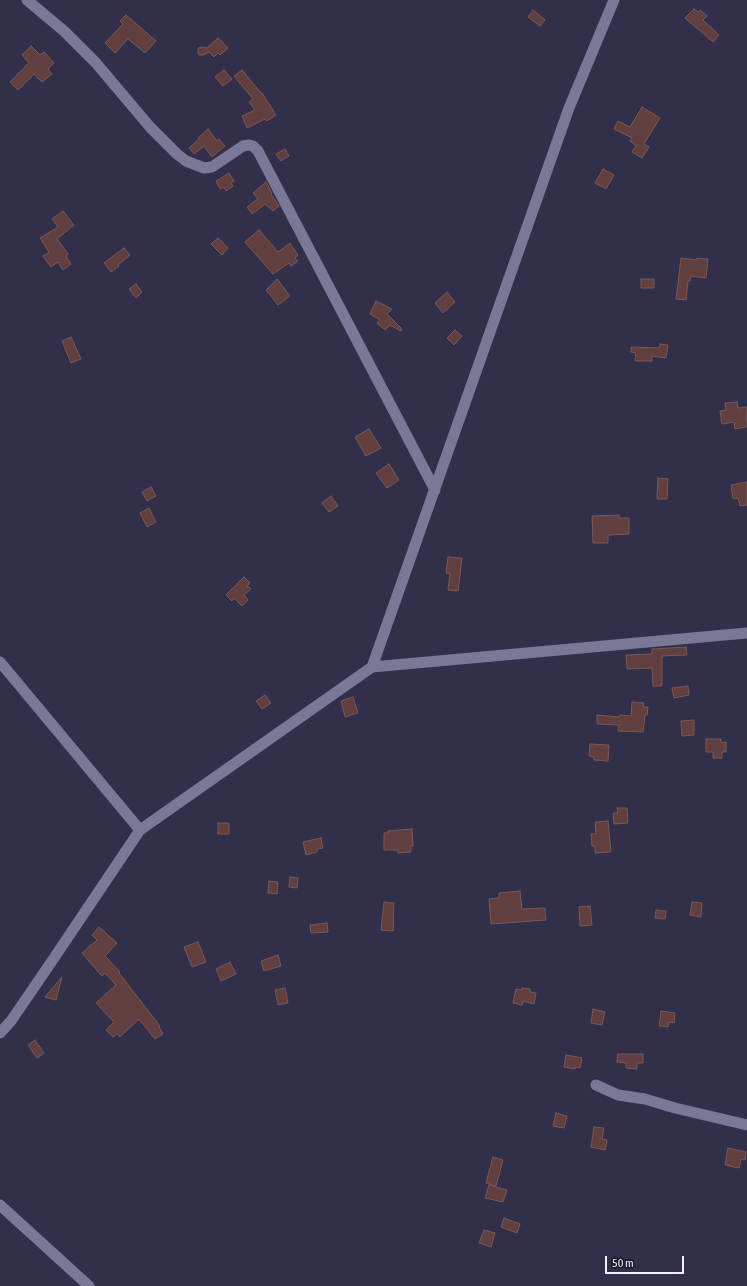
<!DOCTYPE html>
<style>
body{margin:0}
#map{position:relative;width:747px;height:1286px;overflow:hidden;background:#312f49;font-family:"Asap Condensed",sans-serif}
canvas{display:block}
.scale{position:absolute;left:605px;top:1256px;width:79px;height:18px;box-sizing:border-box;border:2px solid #f0f0fe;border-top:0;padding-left:5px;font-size:12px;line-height:14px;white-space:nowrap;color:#f0f0fe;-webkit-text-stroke:3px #191925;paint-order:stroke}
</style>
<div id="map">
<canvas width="747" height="1286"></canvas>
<div class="scale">50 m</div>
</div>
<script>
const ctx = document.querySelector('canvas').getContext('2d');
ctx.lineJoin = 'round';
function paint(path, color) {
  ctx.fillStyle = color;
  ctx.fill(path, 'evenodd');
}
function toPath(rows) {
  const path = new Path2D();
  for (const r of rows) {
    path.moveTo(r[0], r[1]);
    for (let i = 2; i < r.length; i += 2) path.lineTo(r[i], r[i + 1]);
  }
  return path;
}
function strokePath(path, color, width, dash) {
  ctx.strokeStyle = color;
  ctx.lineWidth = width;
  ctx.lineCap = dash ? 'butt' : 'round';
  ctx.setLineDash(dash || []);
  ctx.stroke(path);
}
const building = toPath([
 [694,9,698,12,700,10,707,16,703,20,719,35,713,42,685,18,694,9],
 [533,10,545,20,540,26,528,17,533,10],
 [126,15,156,41,145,53,128,39,115,53,105,43,123,24,120,21,126,15],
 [218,38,228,48,220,55,218,53,214,57,209,52,203,55,199,55,198,53,198,48,202,47,207,48,218,38],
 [31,46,40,55,44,52,54,63,48,69,52,74,42,82,34,74,18,90,10,82,29,63,22,55,31,46],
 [224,70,232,79,223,86,215,77,224,70],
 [242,70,261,93,262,93,276,115,267,121,265,119,247,128,242,116,255,110,249,102,253,99,234,76,242,70],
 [642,107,660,118,644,144,649,147,642,158,632,152,636,146,630,141,632,138,614,129,618,121,630,127,642,107],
 [208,129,217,141,219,139,225,146,212,157,204,146,194,154,189,148,199,139,198,138,208,129],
 [285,149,289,156,281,161,276,154,285,149],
 [603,169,614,175,606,189,595,183,603,169],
 [229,173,234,181,231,183,233,186,226,191,224,187,220,189,216,181,229,173],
 [266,182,272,193,271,194,279,206,273,211,265,204,252,214,247,207,258,199,253,193,266,182],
 [63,211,74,225,57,239,68,254,66,256,71,264,63,270,58,262,51,267,43,256,49,252,40,238,58,227,52,219,63,211],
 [259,230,278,252,290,243,298,255,295,258,298,261,291,266,289,263,273,274,245,242,259,230],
 [218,238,228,248,222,255,211,244,218,238],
 [124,248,130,255,118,265,119,266,111,272,104,263,124,248],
 [681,258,697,260,697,258,708,259,706,278,691,276,690,281,688,281,686,300,676,299,681,258],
 [277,279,290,296,278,305,266,290,277,279],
 [641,279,654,279,654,288,641,288,641,279],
 [136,284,142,292,136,298,129,289,136,284],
 [447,292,455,302,443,313,435,303,447,292],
 [376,301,392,309,387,314,402,329,401,331,390,325,385,330,377,323,380,320,370,314,376,301],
 [455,330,462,336,454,345,447,338,455,330],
 [71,337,81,359,71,363,62,341,71,337],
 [660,344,668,345,666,358,652,356,652,361,635,361,636,353,631,352,631,347,659,348,660,344],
 [737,402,738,408,747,407,746,427,735,429,734,422,722,424,720,411,726,410,725,403,737,402],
 [369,429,381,448,366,456,355,437,369,429],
 [389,464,399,480,387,488,376,473,389,464],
 [658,478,668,479,667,499,657,499,658,478],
 [747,482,747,505,740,506,738,498,733,499,731,485,747,482],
 [151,487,156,496,147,501,142,492,151,487],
 [331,496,338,506,329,512,322,503,331,496],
 [149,508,156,522,147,527,140,513,149,508],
 [619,515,619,518,629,518,629,534,608,535,608,543,593,543,592,516,619,515],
 [448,557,462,558,458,591,448,590,450,574,446,573,448,557],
 [244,577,250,583,247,586,251,589,244,595,248,600,242,606,234,598,232,601,226,595,244,577],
 [686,647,687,655,662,656,662,686,653,686,652,668,627,669,626,655,652,654,652,649,686,647],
 [688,686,689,695,674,698,672,688,688,686],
 [265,695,271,703,262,709,256,701,265,695],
 [353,697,358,713,345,717,341,701,353,697],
 [632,702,644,703,643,707,648,707,647,715,645,715,643,732,618,731,619,725,597,724,597,715,619,717,620,715,631,716,632,702],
 [694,720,694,735,682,736,681,721,694,720],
 [706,739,721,739,721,743,726,742,726,752,722,752,722,758,713,758,713,752,706,752,706,739],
 [590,744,609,745,608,761,594,760,594,757,589,756,590,744],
 [617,808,627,808,628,823,614,824,613,813,618,813,617,808],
 [608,821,611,852,595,853,595,846,592,846,591,834,596,834,595,822,608,821],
 [218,823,229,823,229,834,218,834,218,823],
 [412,829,413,846,411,846,411,852,398,853,398,850,384,850,384,833,388,833,388,831,412,829],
 [321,838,323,848,317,849,317,852,306,855,303,842,321,838],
 [290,877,298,878,297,888,289,887,290,877],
 [269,881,278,882,277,894,268,893,269,881],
 [520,891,522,909,545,908,546,920,491,924,489,899,499,898,499,893,520,891],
 [384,902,394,903,393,931,381,930,384,902],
 [692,902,702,903,701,917,690,915,692,902],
 [590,906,592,925,580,926,579,907,590,906],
 [656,910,666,911,665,919,655,918,656,910],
 [327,923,328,932,311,933,310,925,327,923],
 [99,927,117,943,105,956,120,972,119,973,160,1026,159,1027,163,1034,155,1039,139,1019,120,1037,117,1034,113,1037,106,1030,114,1022,96,1003,116,985,105,973,102,976,82,953,97,940,92,935,99,927],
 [198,942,206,962,192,967,184,947,198,942],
 [278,955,281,966,264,971,261,961,278,955],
 [230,962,236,974,221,981,216,969,230,962],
 [62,977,56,1000,45,997,62,977],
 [285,988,288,1003,278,1005,275,990,285,988],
 [522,988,530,989,530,992,536,993,534,1004,523,1001,522,1005,513,1003,516,989,522,990,522,988],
 [593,1009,605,1012,602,1025,591,1023,593,1009],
 [661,1011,675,1013,674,1023,669,1022,668,1027,659,1026,661,1011],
 [35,1040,44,1053,37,1058,28,1045,35,1040],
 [618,1054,643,1054,643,1063,637,1063,637,1069,626,1068,626,1063,617,1062,618,1054],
 [566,1055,582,1058,580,1068,575,1067,575,1069,564,1067,566,1055],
 [556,1113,567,1116,564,1128,553,1126,556,1113],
 [594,1127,604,1128,602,1139,607,1140,605,1150,591,1147,594,1127],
 [728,1148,746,1152,745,1160,741,1159,739,1168,725,1165,728,1148],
 [493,1157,503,1160,496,1186,486,1183,493,1157],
 [489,1185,507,1190,503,1202,485,1198,489,1185],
 [504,1218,520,1224,517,1233,501,1227,504,1218],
 [484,1230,495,1233,491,1247,479,1243,484,1230]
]);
const minor = toPath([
 [27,0,64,31,96,63,150,127,177,154,186,161,204,168,212,167,243,146,249,145,253,146,258,151,435,490],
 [0,662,140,830],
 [372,667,747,633],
 [0,1033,11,1021,52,961,140,830,372,667,569,108,614,0],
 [596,1085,618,1095,645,1099,675,1108,747,1125],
 [0,1205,89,1286]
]);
paint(building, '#603f3e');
strokePath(building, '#7a5857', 1);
strokePath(minor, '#797896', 11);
</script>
